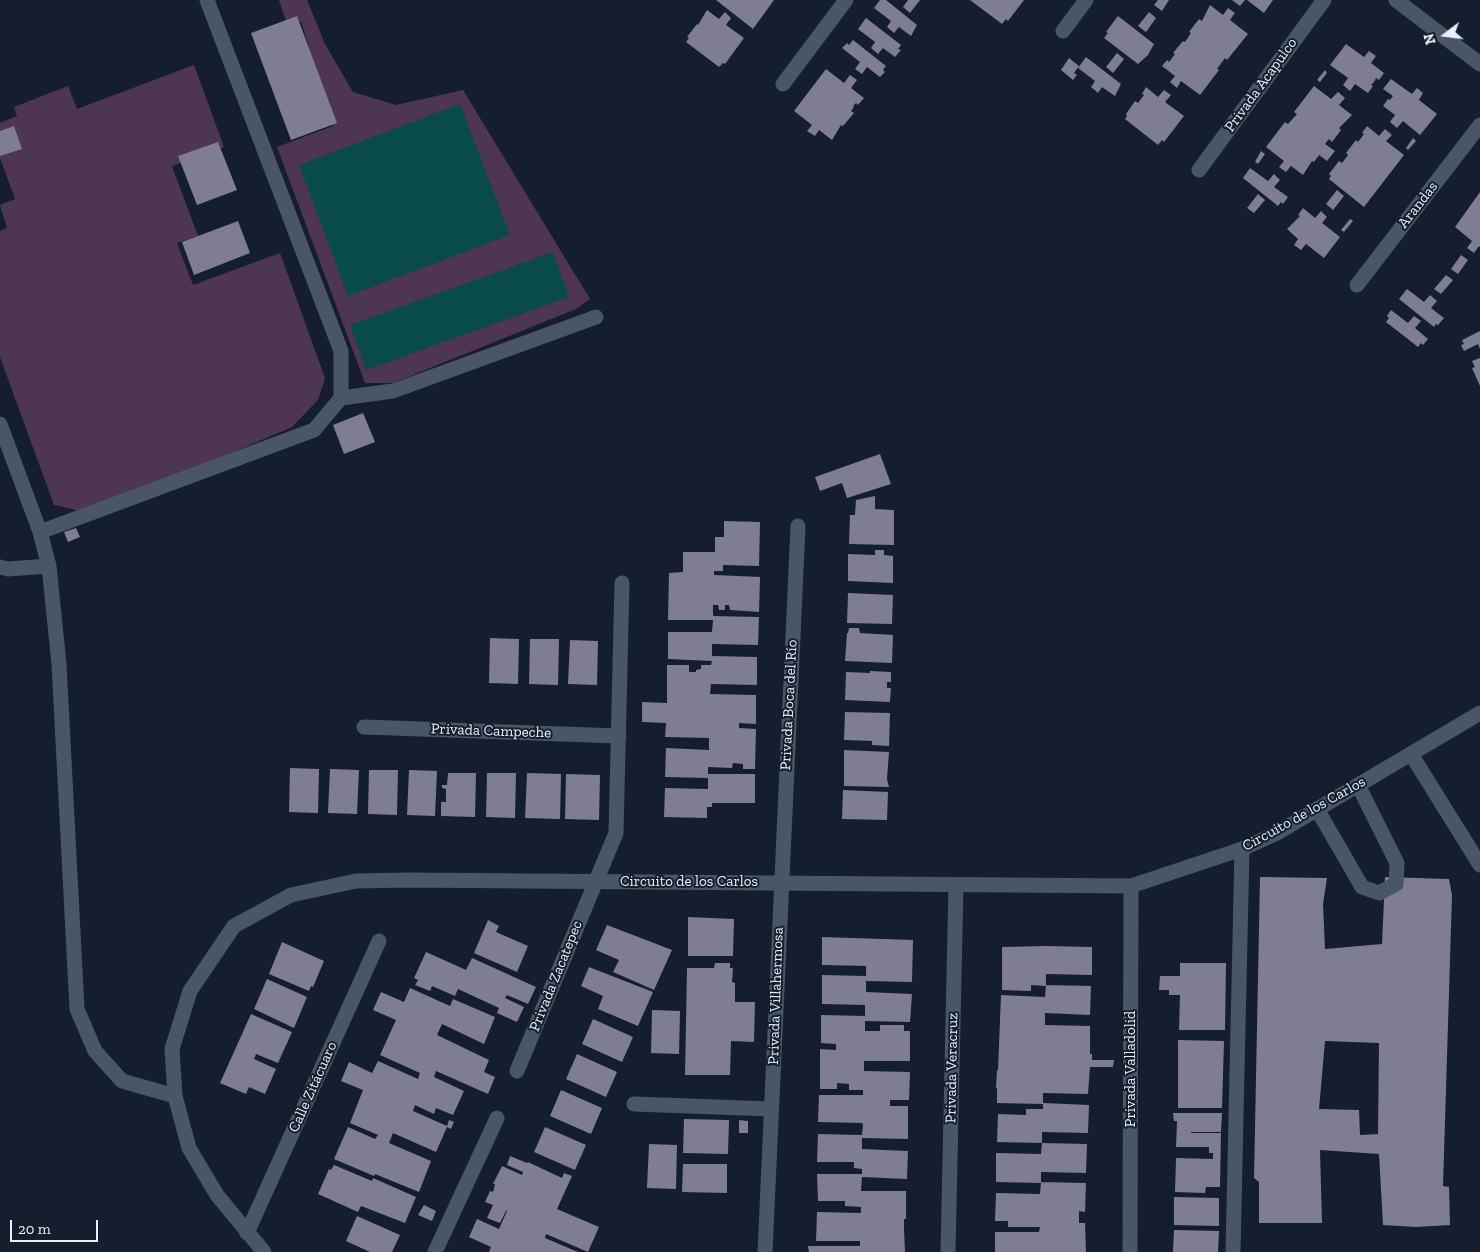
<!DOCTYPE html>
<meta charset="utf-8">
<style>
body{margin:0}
#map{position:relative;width:1480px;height:1252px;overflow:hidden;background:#141e2e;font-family:"Zilla Slab",serif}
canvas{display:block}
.north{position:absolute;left:1420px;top:10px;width:50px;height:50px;-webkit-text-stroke:4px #141e2e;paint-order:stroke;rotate:255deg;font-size:14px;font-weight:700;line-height:20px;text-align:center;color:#e9f0fb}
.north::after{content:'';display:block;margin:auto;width:18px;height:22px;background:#e9f0fb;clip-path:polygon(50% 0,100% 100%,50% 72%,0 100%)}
.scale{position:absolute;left:10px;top:1220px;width:88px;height:22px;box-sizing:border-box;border:2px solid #e9f0fb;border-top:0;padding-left:6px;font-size:15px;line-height:18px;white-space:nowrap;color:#e9f0fb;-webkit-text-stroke:4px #141e2e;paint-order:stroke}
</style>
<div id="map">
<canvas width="1480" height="1252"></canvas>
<div class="north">N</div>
<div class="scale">20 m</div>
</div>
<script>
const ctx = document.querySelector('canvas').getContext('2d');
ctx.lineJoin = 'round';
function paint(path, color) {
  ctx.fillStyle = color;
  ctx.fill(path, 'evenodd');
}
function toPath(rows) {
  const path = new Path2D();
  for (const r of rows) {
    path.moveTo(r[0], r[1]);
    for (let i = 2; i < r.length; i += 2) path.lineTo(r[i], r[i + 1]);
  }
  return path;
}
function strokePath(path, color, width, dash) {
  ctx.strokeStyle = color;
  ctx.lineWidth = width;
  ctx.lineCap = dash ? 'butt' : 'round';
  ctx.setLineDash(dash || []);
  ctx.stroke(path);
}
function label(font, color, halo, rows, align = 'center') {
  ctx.font = font + ' "Zilla Slab",serif';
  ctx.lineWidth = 4;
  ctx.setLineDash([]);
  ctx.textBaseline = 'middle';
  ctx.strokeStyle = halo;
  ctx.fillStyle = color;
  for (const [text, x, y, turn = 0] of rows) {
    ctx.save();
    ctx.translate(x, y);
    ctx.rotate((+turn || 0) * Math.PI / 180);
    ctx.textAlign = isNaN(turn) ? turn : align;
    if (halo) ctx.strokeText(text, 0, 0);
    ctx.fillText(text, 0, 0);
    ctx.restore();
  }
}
const green = toPath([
 [279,0,307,0,325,44,353,92,396,105,463,90,590,299,576,309,393,383,365,383,277,147,333,126,301,21,287,24],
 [194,65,224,147,172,166,198,236,177,243,193,285,280,253,325,378,318,400,292,427,102,508,76,510,54,505,0,357,0,231,7,228,0,205,15,199,0,158,0,123,17,116,14,107,68,86,77,109]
]);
const water = toPath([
 [460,104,510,235,348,296,299,165],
 [553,252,569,297,366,370,350,325]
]);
const building = toPath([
 [716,0,774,0,753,29],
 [880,0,886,0,917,25,911,36,899,27,894,33,887,27,891,21,874,8],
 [908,0,920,0,910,13,903,7],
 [970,0,1024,0,1008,21,1006,19,1002,24],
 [1158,0,1169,0,1162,11,1154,5],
 [1232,0,1245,0,1240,6],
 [1247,0,1273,0,1264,13],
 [1210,5,1223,15,1228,8,1235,13,1230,20,1248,34,1227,60,1225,58,1217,69,1219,70,1200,95,1181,81,1177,88,1170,82,1175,76,1162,66,1167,60,1169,62,1175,54,1173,53,1183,41,1185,42,1191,33,1189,32,1199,19,1202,21],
 [707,10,719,19,725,12,731,18,726,25,744,38,725,64,723,63,719,67,686,42,689,38,687,37,697,24,698,25],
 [1149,12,1156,18,1146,32,1138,26],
 [297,16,337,123,291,140,251,33],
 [1118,16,1154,44,1148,55,1138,64,1104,38,1108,33,1106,32],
 [866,18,901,45,898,49,901,50,895,57,883,48,878,54,871,48,875,42,858,29],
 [853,40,886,66,883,70,885,72,880,77,867,67,862,74,855,69,860,62,842,48,847,43,849,45],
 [1346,44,1364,57,1369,51,1376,56,1371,63,1384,73,1379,80,1376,78,1374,82,1371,85,1373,86,1368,93,1355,84,1350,91,1343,85,1348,78,1330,65],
 [1117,53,1124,59,1113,73,1106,67],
 [1086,57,1121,84,1115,96,1102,87,1098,93,1091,87,1095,81,1078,68],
 [1069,58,1079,66,1074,73,1077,75,1073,80,1061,70],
 [826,69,844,83,850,75,857,80,851,88,864,98,858,105,856,103,853,106,854,107,851,111,854,113,843,126,841,125,832,140,819,130,815,136,807,131,812,125,794,111],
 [1325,70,1327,73,1320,82,1317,80],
 [1391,79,1412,94,1417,88,1423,93,1419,100,1437,114,1420,135,1403,121,1397,128,1390,122,1395,115,1383,106,1388,99,1390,100,1393,96,1383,89],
 [1314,86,1331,99,1338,92,1345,98,1339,105,1352,115,1339,128,1341,130,1332,142,1329,139,1325,144,1335,151,1327,161,1319,155,1314,162,1312,161,1303,175,1291,166,1286,172,1279,167,1284,161,1266,147,1285,122,1288,124,1297,114,1294,112],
 [1146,87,1158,97,1164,90,1171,95,1165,102,1184,116,1164,142,1162,140,1158,145,1125,119,1127,116,1126,114,1135,101,1138,103,1144,95,1142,94],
 [14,126,22,149,0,156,0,131],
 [1367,126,1379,136,1385,129,1392,135,1386,141,1404,155,1364,207,1329,179,1331,176,1329,174,1339,161,1342,163,1348,155,1346,153,1356,140,1358,142,1364,134,1362,133],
 [1413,138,1416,141,1408,150,1406,148],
 [218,142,237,190,197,205,178,156],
 [1261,151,1265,154,1258,164,1255,162],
 [1250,168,1268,181,1274,174,1280,180,1274,187,1288,197,1283,204,1281,202,1278,206,1243,178],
 [1337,190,1344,196,1333,210,1326,204],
 [1480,192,1480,247,1479,246,1474,253,1467,248,1472,241,1455,227],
 [1258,194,1265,200,1254,213,1247,208],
 [1303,208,1315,218,1321,211,1327,217,1322,223,1340,237,1324,258,1306,244,1301,250,1294,245,1298,239,1287,229,1300,216,1298,215],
 [1350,219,1353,221,1344,232,1341,230],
 [238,221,250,253,194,275,182,242],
 [1461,255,1468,260,1458,274,1451,269],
 [1446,275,1453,280,1441,294,1434,289],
 [1407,289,1424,302,1430,295,1437,301,1431,308,1444,318,1438,325,1436,324,1434,327,1399,299],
 [1391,310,1408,323,1414,316,1421,321,1415,328,1428,339,1423,345,1421,343,1418,347,1386,322,1389,318,1387,316],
 [1480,331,1480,349,1478,344,1464,351,1461,345,1464,344,1462,340],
 [1480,358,1480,386,1472,368,1475,367,1472,361],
 [363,413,375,442,344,454,333,425],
 [880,454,891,484,847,498,842,483,820,491,815,477],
 [875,496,875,509,894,510,894,545,849,544,850,515,855,515,856,500],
 [724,521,760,522,759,566,723,565,723,571,714,571,714,575,760,577,759,612,730,610,729,605,725,605,725,610,719,610,718,605,713,605,713,616,759,617,758,645,712,644,712,656,757,657,757,685,711,684,710,694,756,695,756,724,739,723,739,728,756,729,755,769,743,769,743,764,733,763,732,768,708,767,708,774,755,774,755,803,712,803,712,807,707,807,707,818,664,817,665,788,708,789,708,778,665,777,666,748,709,750,709,738,665,737,666,723,642,722,642,702,667,703,667,665,689,665,689,672,696,672,696,670,701,669,701,665,711,665,712,661,668,659,668,632,712,632,713,620,668,620,669,573,683,572,683,552,715,552,715,537,724,537],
 [76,528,80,537,68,542,64,532],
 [875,550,884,550,884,555,893,556,893,583,848,581,848,554,875,555],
 [848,593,893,595,892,624,847,623],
 [849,628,859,628,860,633,893,635,892,663,845,661,847,633,848,633],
 [490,638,519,639,518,684,489,683],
 [530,639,559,639,558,685,529,684],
 [570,640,598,641,597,685,568,684],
 [870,671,891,672,891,682,887,682,887,688,891,688,890,702,845,700,846,672,870,673],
 [845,712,890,713,889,746,872,745,872,741,844,740],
 [844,750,889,752,887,779,889,787,844,786],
 [290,768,319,769,318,813,289,812],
 [330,769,359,770,357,814,328,813],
 [369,770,398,770,397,815,368,814],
 [409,770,437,771,435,816,407,815],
 [448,773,476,773,475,817,441,816,441,802,446,802,446,789,442,788,442,785,447,785],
 [487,773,516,773,515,818,486,817],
 [527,773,561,774,560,819,525,818],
 [566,774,600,775,599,820,565,819],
 [843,790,888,792,887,820,842,819],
 [1260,877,1327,878,1323,904,1325,949,1382,944,1385,877,1449,879,1452,895,1443,1186,1449,1187,1450,1225,1416,1227,1383,1225,1379,1154,1320,1150,1322,1223,1259,1223,1259,1182,1254,1178],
 [1325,1041,1379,1043,1378,1134,1360,1135,1359,1110,1319,1109],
 [688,917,734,919,733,956,688,956],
 [488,920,499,926,496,932,528,946,517,972,474,953],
 [607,925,672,950,654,990,613,972,619,960,596,950],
 [822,937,913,940,912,982,866,981,866,992,912,994,910,1022,865,1021,865,1031,880,1031,880,1025,904,1025,904,1031,910,1031,910,1061,864,1061,864,1071,910,1072,909,1100,890,1100,890,1106,908,1106,908,1139,862,1138,862,1149,908,1151,907,1179,862,1177,861,1191,906,1191,906,1219,904,1219,904,1230,905,1252,809,1252,808,1246,860,1246,860,1241,816,1241,817,1212,861,1213,861,1207,845,1206,845,1201,818,1201,817,1174,862,1174,862,1169,854,1168,854,1162,817,1162,818,1134,862,1135,863,1125,862,1123,818,1122,819,1095,863,1095,863,1090,849,1090,849,1084,837,1083,837,1089,820,1089,820,1049,836,1050,836,1044,821,1043,821,1015,865,1016,865,1005,822,1004,822,975,866,976,866,966,822,965],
 [282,942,324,961,313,987,311,986,309,991,269,974],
 [1046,946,1092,947,1092,975,1046,974,1046,986,1031,985,1031,991,1002,990,1002,947],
 [426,952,466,970,472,958,536,987,528,1004,507,995,505,998,524,1007,517,1022,497,1013,499,1008,458,989,455,996,432,986,430,991,415,985,418,980,414,978],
 [715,963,730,963,730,968,733,968,732,982,735,983,735,1002,755,1002,754,1042,731,1041,730,1075,685,1075,687,968,714,968],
 [1180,963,1226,963,1225,1030,1179,1030,1180,995,1169,995,1169,990,1159,990,1160,976,1180,976],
 [589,967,653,992,638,1026,598,1009,603,996,581,986],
 [267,979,307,997,294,1028,254,1009],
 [1046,985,1091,986,1090,1015,1045,1013,1045,1025,1090,1026,1090,1054,1092,1054,1092,1060,1114,1060,1113,1067,1090,1067,1088,1094,1043,1093,1043,1103,1089,1105,1088,1133,1042,1132,1042,1143,997,1142,998,1114,1026,1115,1026,1109,1043,1109,1043,1104,997,1103,997,1088,996,1088,997,1070,998,1070,1001,995,1045,997],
 [410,988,450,1006,453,999,495,1017,484,1044,442,1024,437,1035,489,1060,484,1072,495,1077,488,1094,436,1071,434,1077,464,1091,453,1115,436,1108,434,1114,415,1105,413,1111,447,1126,449,1120,454,1122,451,1129,447,1127,436,1152,393,1133,389,1143,431,1161,419,1192,375,1174,374,1176,334,1159,348,1127,375,1139,378,1135,350,1123,363,1090,341,1081,349,1062,372,1073,378,1061,418,1079,420,1073,380,1055,396,1020,373,1010,381,992,404,1002],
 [652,1010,680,1011,679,1054,651,1053],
 [251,1014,292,1032,278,1063,256,1054,254,1059,276,1069,265,1094,249,1087,246,1094,220,1083],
 [593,1019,633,1037,622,1062,582,1044],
 [1178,1040,1224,1041,1222,1108,1178,1108],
 [577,1054,617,1072,606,1097,566,1079],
 [561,1090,602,1108,591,1134,550,1116],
 [1173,1113,1222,1113,1221,1132,1191,1132,1191,1133,1221,1133,1220,1187,1206,1187,1205,1193,1175,1192,1176,1158,1213,1159,1213,1153,1209,1153,1209,1147,1176,1147,1177,1121,1174,1121],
 [684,1119,729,1120,728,1154,683,1153],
 [739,1120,748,1121,748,1133,739,1133],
 [545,1127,586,1145,575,1170,534,1152],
 [1042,1143,1087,1144,1086,1173,1041,1172,1041,1183,996,1182,996,1153,1041,1154],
 [649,1144,677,1145,676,1189,647,1188],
 [510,1156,527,1163,528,1162,562,1178,564,1173,572,1176,557,1209,599,1227,588,1252,546,1234,545,1238,578,1252,489,1252,491,1247,469,1237,477,1219,499,1229,507,1211,506,1211,500,1223,487,1218,493,1205,485,1202,490,1191,493,1192,495,1184,493,1184,502,1166,522,1175,523,1172,507,1165],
 [683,1164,727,1164,727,1193,682,1192],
 [334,1165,372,1181,373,1178,416,1197,405,1223,361,1206,358,1212,318,1194,329,1169,331,1170],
 [1041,1182,1086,1183,1085,1212,1079,1211,1079,1223,1085,1223,1086,1252,995,1252,995,1232,1039,1232,1040,1227,1008,1227,1008,1221,995,1221,996,1193,1040,1194],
 [1174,1197,1219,1198,1219,1226,1174,1225],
 [424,1205,436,1211,432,1221,418,1215],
 [357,1216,400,1235,392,1252,370,1252,346,1241],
 [1174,1230,1219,1231,1218,1252,1173,1252]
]);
const lane = toPath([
 [341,398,393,391,596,317],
 [0,424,40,532,49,566,59,664,77,1009,95,1051,122,1081,175,1096],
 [40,532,314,430,341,398,341,351,207,0],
 [0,567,8,569,49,566],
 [1411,754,1480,865],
 [1317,809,1362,887,1379,893,1396,884,1397,863,1358,785],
 [1233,1252,1242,849]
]);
const street = toPath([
 [1396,0,1480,64],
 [1063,31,1086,0],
 [783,84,846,0],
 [1199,170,1324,0],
 [1357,285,1480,125],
 [364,727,619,736],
 [517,1071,616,833,622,583],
 [634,1104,771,1109],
 [247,1233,379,941],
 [435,1252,497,1118],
 [765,1252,798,526],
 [948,1252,956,885],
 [1130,1252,1131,886]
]);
const secondary = toPath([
 [264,1252,217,1195,189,1148,175,1096,172,1049,190,991,234,926,291,895,356,881,408,880,1131,886,1242,849,1277,833,1480,713]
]);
const streetNames = [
 ["Privada Acapulco",1261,85,-54],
 ["Arandas",1418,205,-52],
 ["Privada Boca del Río",789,705,-87],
 ["Privada Campeche",491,731,2],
 ["Circuito de los Carlos",1304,814,-29],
 ["Circuito de los Carlos",689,882],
 ["Privada Zacatepec",556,976,-68],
 ["Privada Villahermosa",776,996,-88],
 ["Privada Veracruz",952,1068,-89],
 ["Privada Valladolid",1131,1069,-90],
 ["Calle Zitácuaro",313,1087,-66]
];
paint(green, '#4e3553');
paint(water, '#094a4b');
paint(building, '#7f7d92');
strokePath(lane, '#4a5567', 15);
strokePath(street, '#4a5567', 15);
strokePath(secondary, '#4a5567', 15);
label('15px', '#e9f0fb', '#141e2e', streetNames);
</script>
